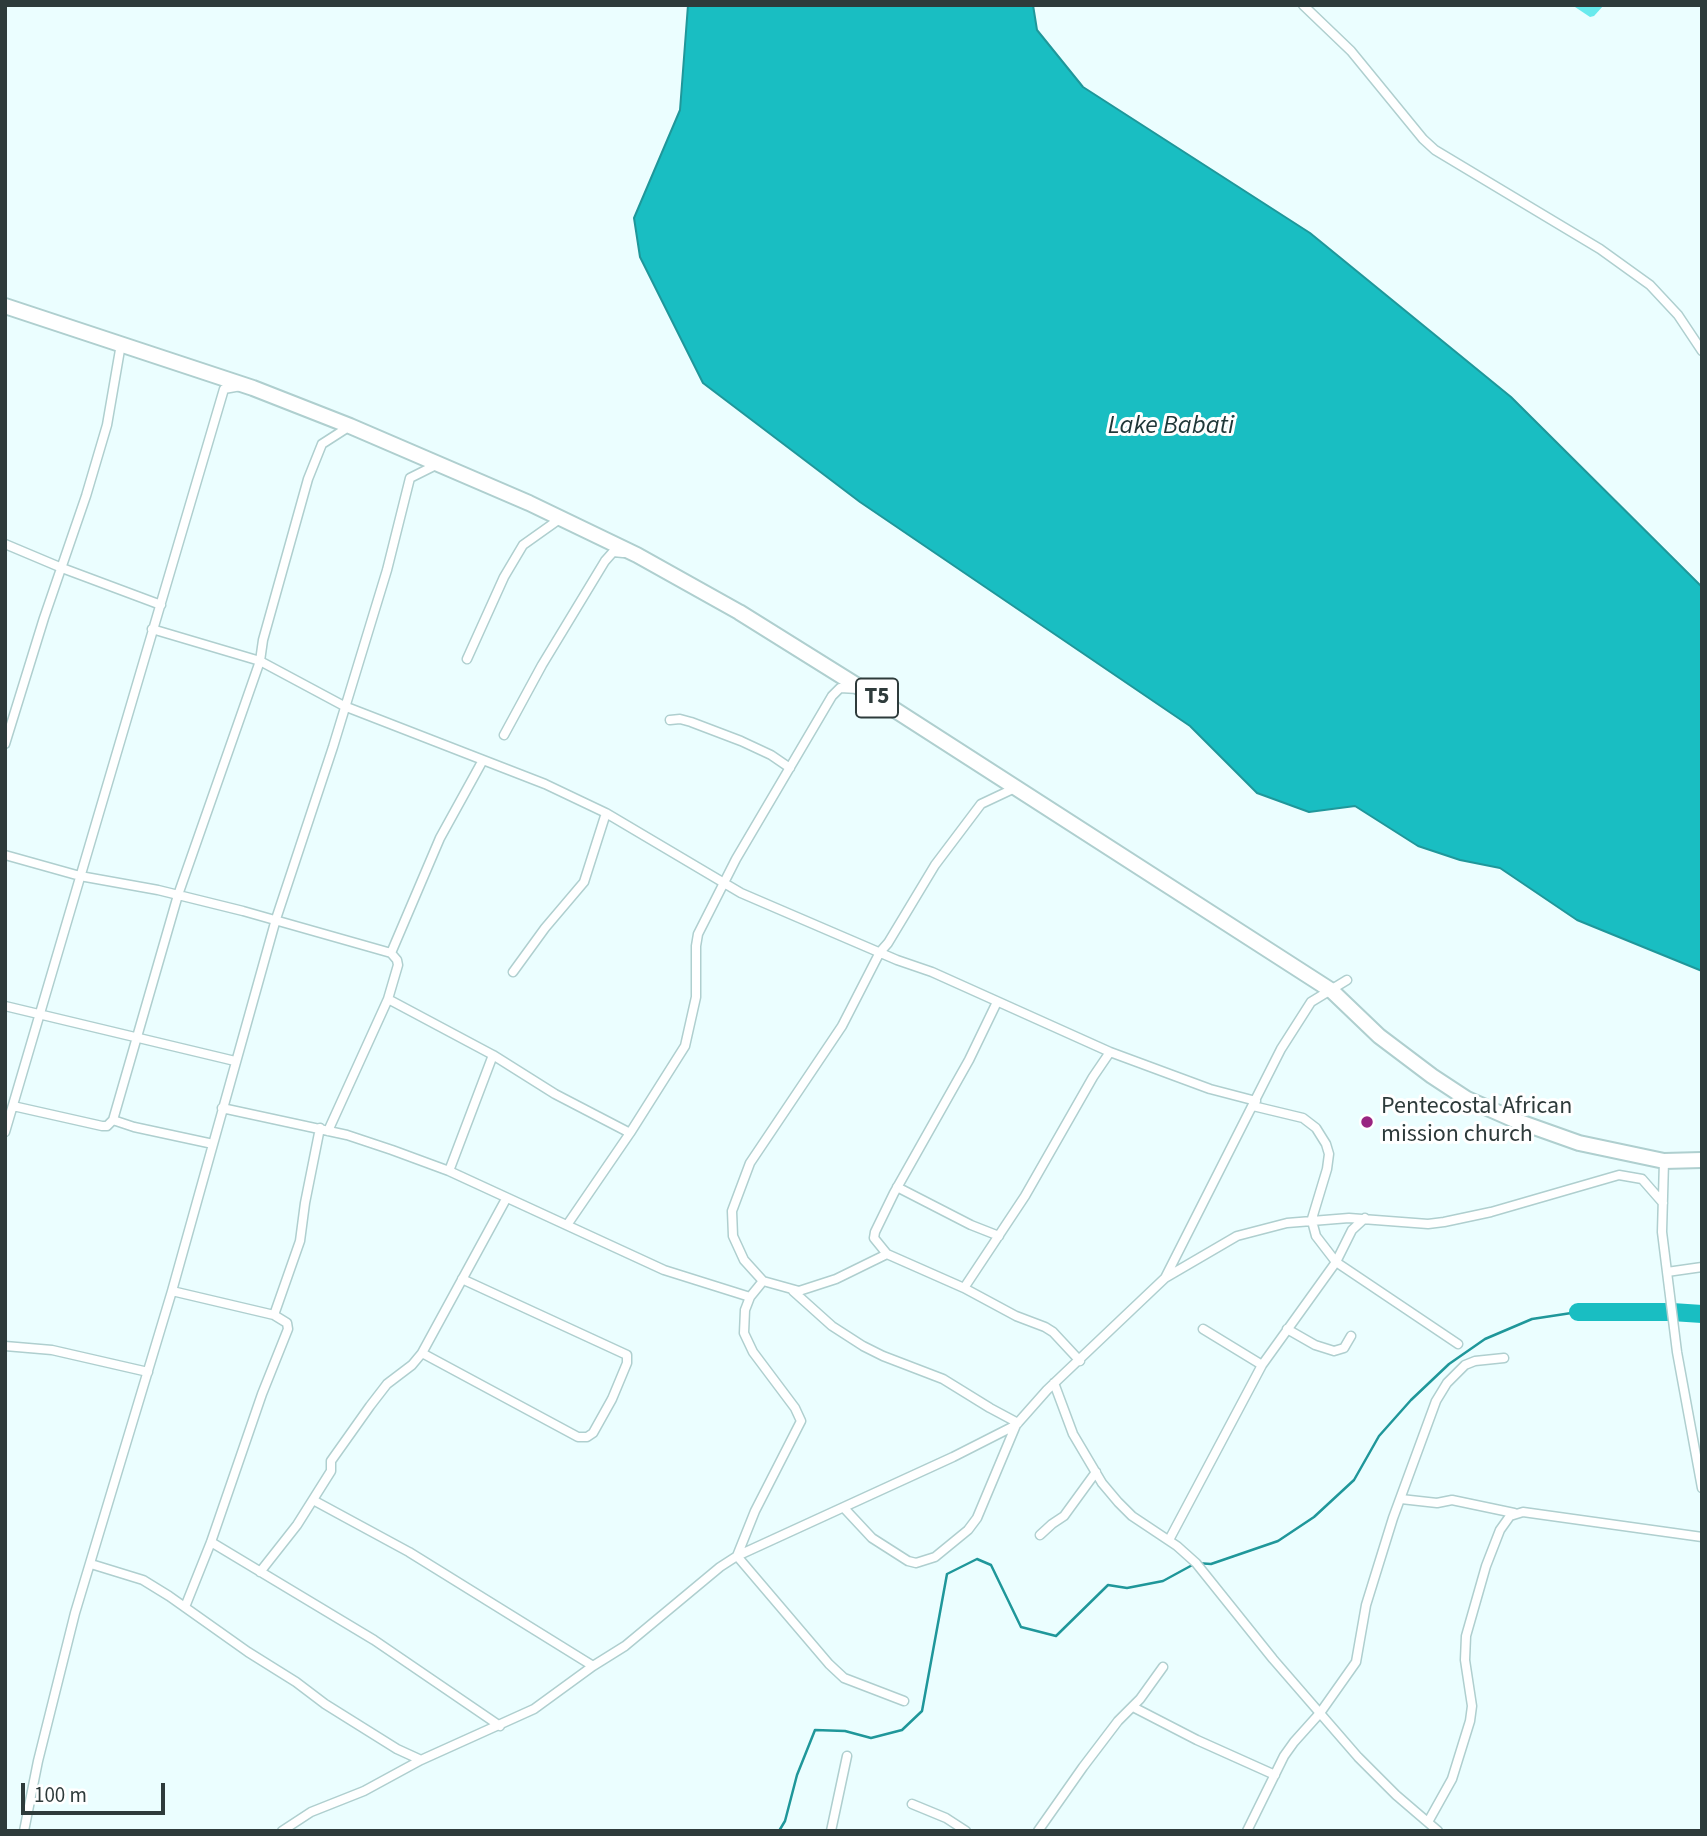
<!DOCTYPE html>
<style>
body{margin:0}
#map{position:relative;width:1707px;height:1836px;overflow:hidden;background:#ebfeff;font-family:"Source Sans 3",sans-serif}
canvas{display:block}
.frame{position:absolute;inset:0;border:7px solid #2e3b3b;pointer-events:none}
.scale{position:absolute;left:21px;top:1783px;width:144px;height:32px;box-sizing:border-box;border:4px solid #2e3b3b;border-top:0;padding-left:9px;font-size:21px;line-height:24px;white-space:nowrap;color:#2e3b3b;-webkit-text-stroke:5px #fff;paint-order:stroke}
</style>
<div id="map">
<canvas width="1707" height="1836"></canvas>
<div class="frame"></div>
<div class="scale">100 m</div>
</div>
<script>
const ctx = document.querySelector('canvas').getContext('2d');
ctx.lineJoin = 'round';
function paint(path, color) {
  ctx.fillStyle = color;
  ctx.fill(path, 'evenodd');
}
function toPath(rows) {
  const path = new Path2D();
  for (const r of rows) {
    path.moveTo(r[0], r[1]);
    for (let i = 2; i < r.length; i += 2) path.lineTo(r[i], r[i + 1]);
  }
  return path;
}
function strokePath(path, color, width, dash) {
  ctx.strokeStyle = color;
  ctx.lineWidth = width;
  ctx.lineCap = dash ? 'butt' : 'round';
  ctx.setLineDash(dash || []);
  ctx.stroke(path);
}
function label(font, color, halo, rows, align = 'center') {
  ctx.font = font + ' "Source Sans 3",sans-serif';
  ctx.lineWidth = 6;
  ctx.setLineDash([]);
  ctx.textBaseline = 'middle';
  ctx.strokeStyle = halo;
  ctx.fillStyle = color;
  for (const [text, x, y, turn = 0] of rows) {
    ctx.save();
    ctx.translate(x, y);
    ctx.rotate((+turn || 0) * Math.PI / 180);
    ctx.textAlign = isNaN(turn) ? turn : align;
    if (halo) ctx.strokeText(text, 0, 0);
    ctx.fillText(text, 0, 0);
    ctx.restore();
  }
}
const green = toPath([
 [1572,5,1604,5,1594,16,1590,17]
]);
const water = toPath([
 [688,5,1033,5,1037,30,1083,87,1310,233,1511,397,1702,587,1702,971,1577,920,1500,868,1460,860,1418,846,1355,806,1309,812,1257,793,1190,726,860,502,703,383,640,257,634,218,680,110,688,5]
]);
const stream = toPath([
 [779,1831,785,1821,797,1775,815,1730,845,1731,871,1738,902,1730,922,1711,947,1574,977,1559,991,1565,1021,1627,1056,1636,1108,1585,1127,1588,1163,1581,1196,1563,1211,1564,1278,1541,1314,1517,1354,1480,1379,1436,1411,1400,1449,1364,1485,1339,1532,1319,1578,1312]
]);
const river = toPath([
 [1578,1312,1672,1312,1702,1314]
]);
const street = toPath([
 [1303,5,1351,51,1423,139,1435,150,1600,249,1650,285,1678,315,1702,351],
 [5,544,62,568,161,605],
 [152,629,260,661,344,706,545,784,606,813,741,893,897,960,932,972,1110,1052,1210,1089,1256,1101],
 [467,659,504,577,523,545,561,518],
 [670,720,680,719,691,722,741,741,771,755,790,768],
 [504,735,542,665,605,561,613,552,623,553],
 [5,744,44,618,86,496,107,425,121,344],
 [1015,788,981,804,935,865,888,943,880,952,842,1026,750,1163,732,1211,733,1236,744,1260,763,1281,799,1291,836,1279,887,1254,964,1288,1016,1316,1045,1327,1053,1332,1080,1361],
 [5,855,80,876,158,890,243,911,391,953,397,960,398,965,388,999,328,1131],
 [391,953,440,838,483,760],
 [513,972,545,928,584,882,606,813],
 [388,999,493,1055,555,1094,630,1133],
 [5,1006,235,1061],
 [13,1106,102,1126,107,1126,113,1120,178,895,260,661,263,640,308,479,322,444,350,426],
 [1253,1106,1303,1118,1316,1128,1326,1144,1329,1154,1327,1169,1311,1222],
 [222,1108,347,1135,392,1150,449,1171,664,1270,750,1297],
 [113,1120,134,1127,213,1144],
 [5,1132,224,389,241,386],
 [1664,1161,1662,1232,1677,1352,1702,1488],
 [449,1171,493,1055],
 [897,1187,971,1225,999,1236],
 [1312,1221,1316,1236,1336,1262,1458,1344],
 [567,1225,630,1133,685,1046,696,997,696,946,698,934,736,859,832,696,840,688,858,689],
 [887,1254,874,1238,875,1232,894,1193,969,1060,997,1002],
 [1667,1272,1702,1267],
 [1165,1278,1237,1236,1287,1223,1349,1218,1428,1224,1444,1222,1491,1212,1619,1175,1642,1179,1663,1203],
 [763,1281,750,1297,745,1310,744,1333,753,1352,795,1408,801,1421,755,1511,737,1556,829,1664,844,1678,904,1701],
 [964,1288,1025,1196,1093,1077,1110,1052],
 [172,1291,274,1315,287,1323,288,1329,262,1394,211,1542,185,1607],
 [793,1291,832,1326,863,1346,883,1356,943,1379,990,1408,1018,1423],
 [274,1315,300,1241,305,1203,320,1128],
 [1203,1329,1262,1365],
 [1287,1329,1315,1345,1334,1351,1344,1348,1351,1336],
 [5,1346,52,1350,148,1372],
 [422,1353,578,1437,587,1437,593,1433,612,1399,627,1363,627,1355,462,1279],
 [1054,1383,1073,1434,1102,1483,1118,1502,1132,1516,1177,1546,1196,1563,1273,1659,1358,1757,1396,1795,1438,1831],
 [1401,1499,1437,1503,1452,1500,1514,1513],
 [313,1500,409,1552,593,1666],
 [844,1508,872,1538,908,1561,916,1563,935,1557,968,1530,977,1518,1016,1425],
 [1040,1535,1052,1524,1064,1516,1096,1472],
 [1169,1540,1262,1365,1336,1262,1352,1230,1365,1218],
 [211,1542,374,1640,500,1726],
 [91,1564,143,1580,169,1596,248,1652,296,1682,325,1704,397,1749,421,1760],
 [260,1572,297,1525,331,1471,331,1461,370,1406,387,1384,412,1365,422,1353,506,1199],
 [1133,1707,1197,1740,1275,1775],
 [912,1804,946,1818,966,1831],
 [1428,1822,1452,1779,1470,1721,1472,1706,1465,1660,1466,1636,1486,1566,1500,1530,1510,1516,1523,1512,1702,1537],
 [24,1831,38,1761,75,1613,172,1291,276,919,333,747,387,570,410,478,438,464],
 [282,1831,311,1812,364,1791,421,1760,534,1709,593,1666,625,1646,720,1567,737,1556,953,1457,1016,1425,1047,1390,1165,1278,1281,1049,1311,1002,1347,980],
 [831,1831,847,1756],
 [1038,1831,1083,1767,1118,1721,1140,1699,1163,1667],
 [1247,1831,1284,1756,1294,1742,1320,1713,1356,1662,1366,1605,1393,1518,1436,1401,1447,1383,1465,1365,1475,1361,1504,1358]
]);
const highway = toPath([
 [5,306,253,388,350,426,529,503,637,555,739,612,864,690,1332,991,1379,1036,1432,1076,1467,1099,1517,1121,1579,1143,1664,1161,1702,1160]
]);
const markers = [
 [1367,1122,7,"#992581"]
];
const shields = [
 [877,698,42]
];
const shieldNames = [
 ["T5",877,698]
];
const poiNames = [
 ["Pentecostal African",1381,1108],
 ["mission church",1381,1136]
];
const waterNames = [
 ["Lake Babati",1171,427]
];
paint(green, '#69eaed');
paint(water, '#19bec2');
strokePath(water, '#1f979a', 2);
strokePath(stream, '#1f979a', 2.5);
strokePath(river, '#19bec2', 18);
strokePath(street, '#afcfcf', 11);
strokePath(highway, '#afcfcf', 18);
strokePath(street, '#fff', 8);
strokePath(highway, '#fff', 14);
for (const [x, y, r, color] of markers) {
  const dot = new Path2D();
  dot.arc(x, y, r, 0, 2 * Math.PI);
  ctx.fillStyle = color;
  ctx.fill(dot);
  strokePath(dot, '#fff', 2.5);
}
for (const [x, y, w] of shields) {
  const box = new Path2D();
  box.roundRect(x - w / 2, y - 19.5, w, 39, 5);
  ctx.fillStyle = '#fff';
  ctx.fill(box);
  strokePath(box, '#2e3b3b', 2);
}
label('bold 23px', '#2e3b3b', null, shieldNames);
label('24px', '#2e3b3b', '#fff', poiNames, 'left');
label('italic 26px', '#1f3738', '#fff', waterNames);
</script>
